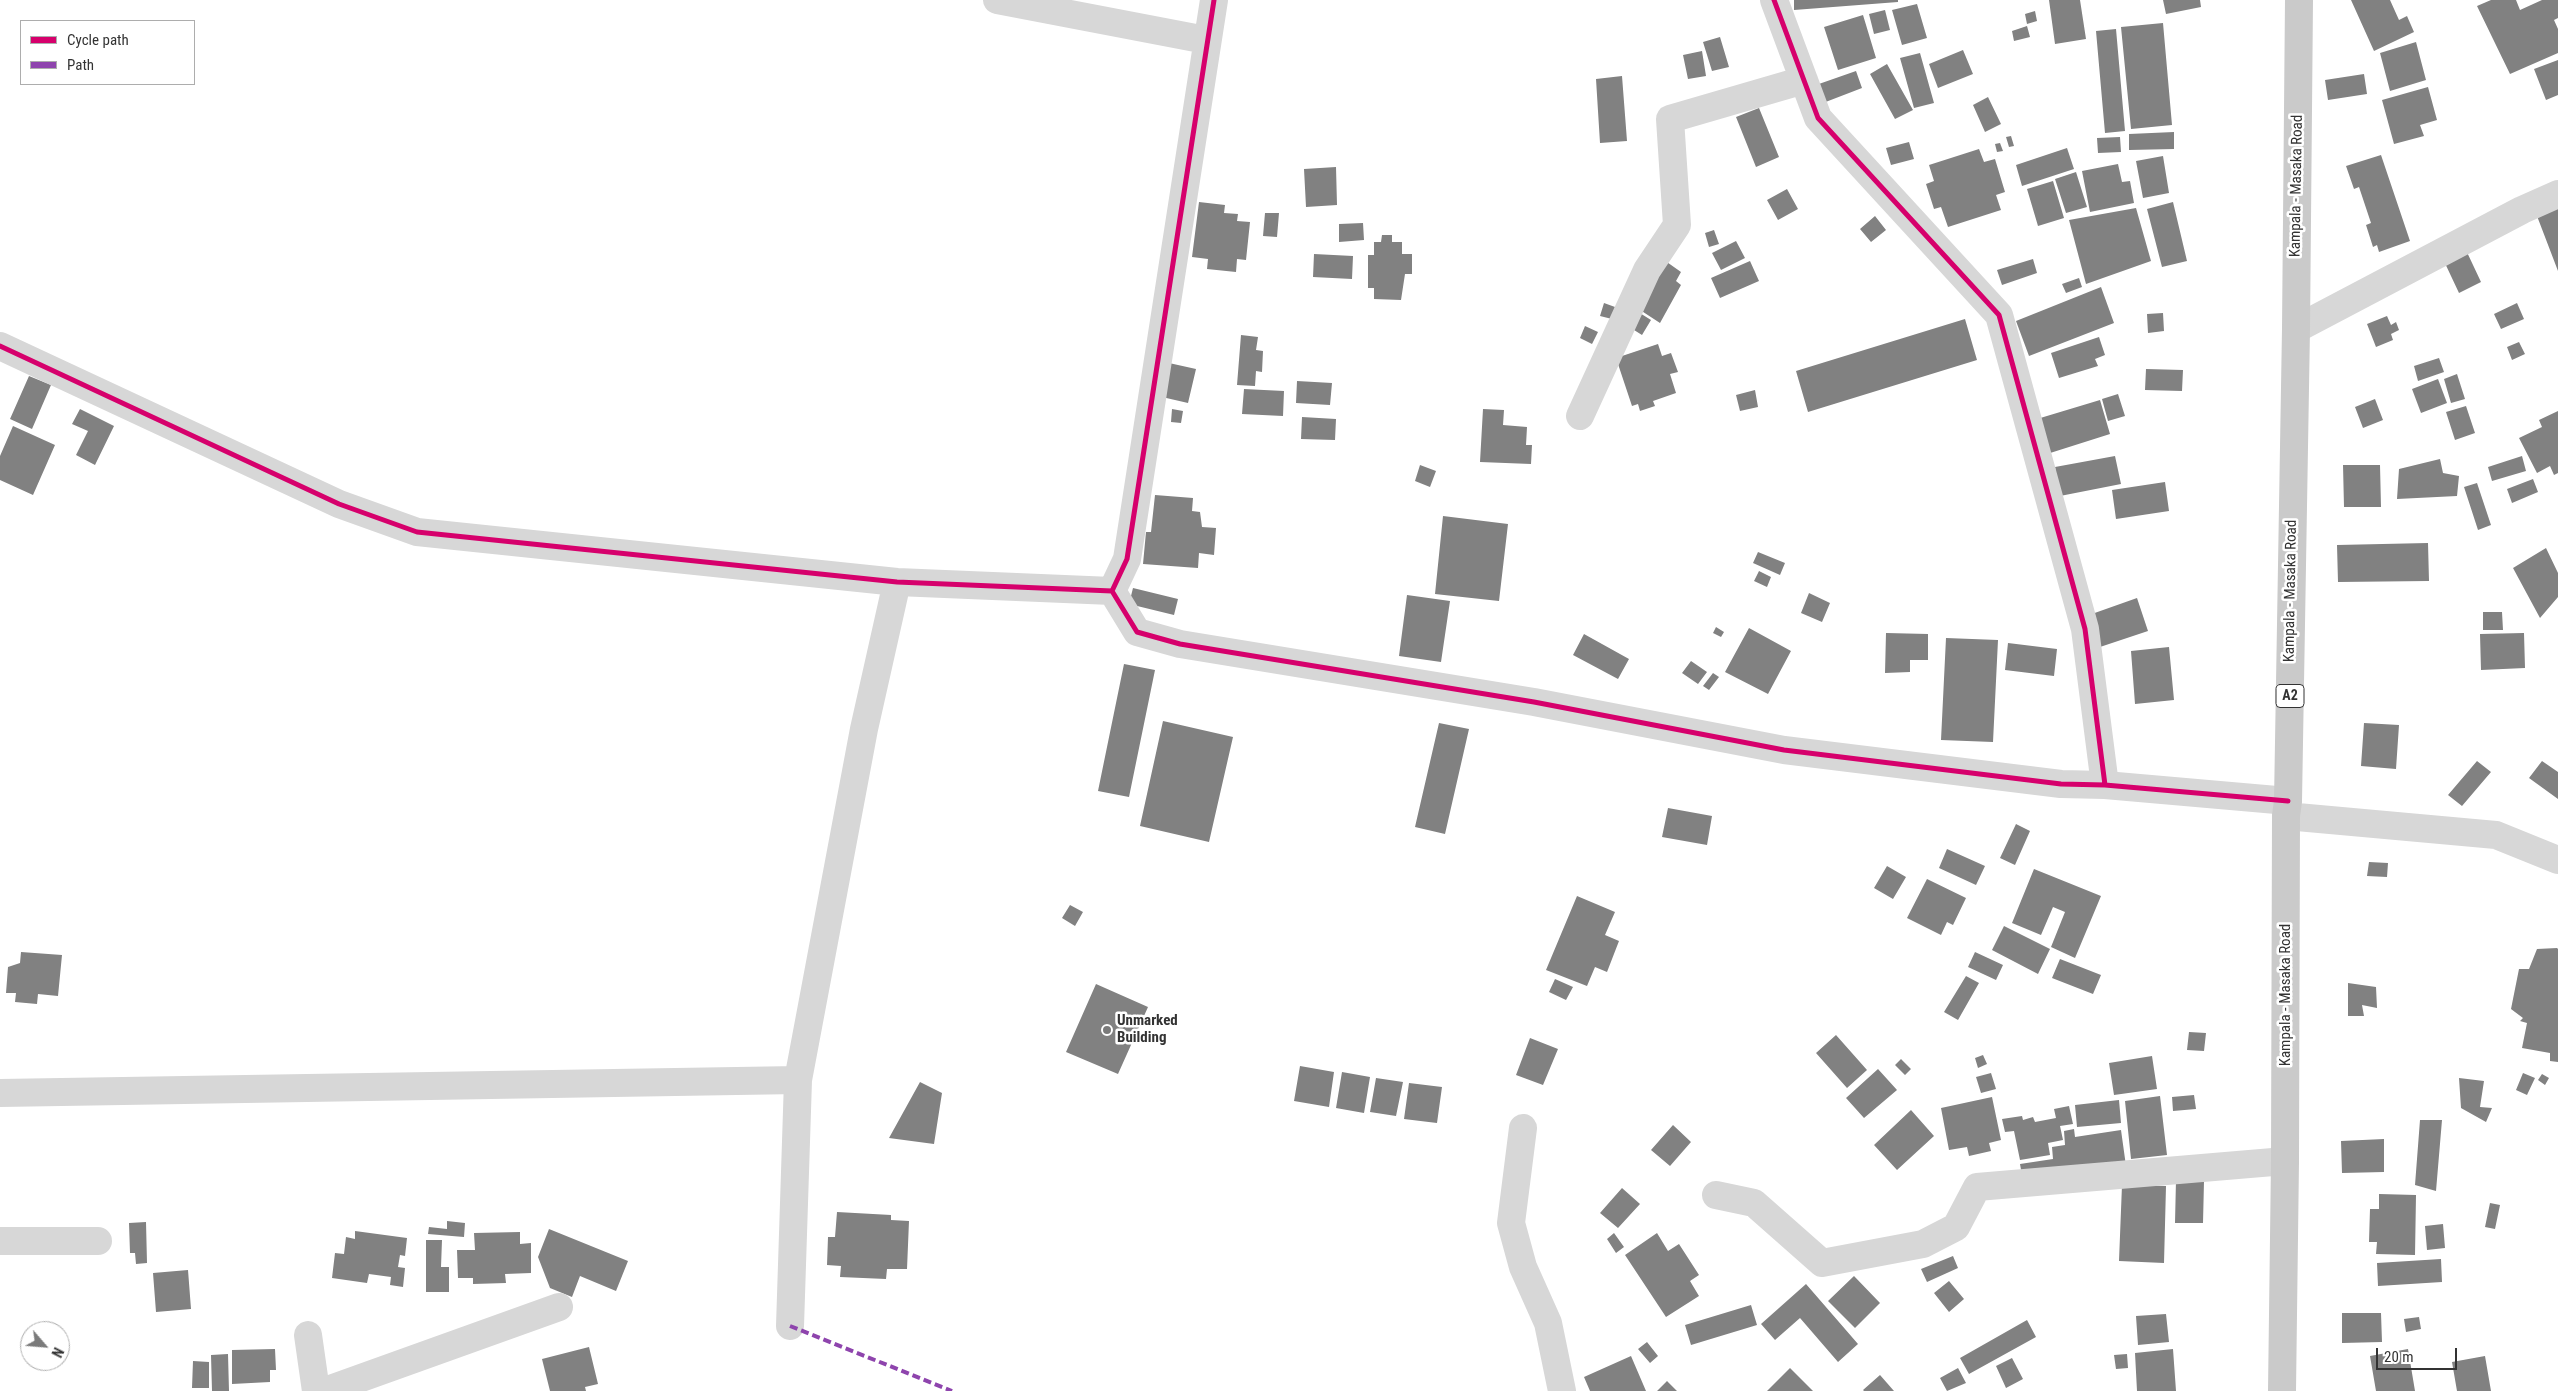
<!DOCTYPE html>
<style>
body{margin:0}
#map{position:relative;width:2558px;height:1391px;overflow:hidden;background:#fff;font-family:"Roboto Condensed",sans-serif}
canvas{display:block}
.legend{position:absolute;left:20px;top:20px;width:175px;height:65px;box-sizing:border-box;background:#fff;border:1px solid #adadad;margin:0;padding:6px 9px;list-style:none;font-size:15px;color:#333}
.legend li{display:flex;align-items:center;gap:10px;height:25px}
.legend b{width:25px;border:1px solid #adadad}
.north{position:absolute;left:20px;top:1321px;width:50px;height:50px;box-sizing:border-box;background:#fff;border:1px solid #adadad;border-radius:50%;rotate:117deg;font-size:14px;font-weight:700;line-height:20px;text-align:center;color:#333}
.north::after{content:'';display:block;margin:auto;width:18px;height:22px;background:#7a7a7a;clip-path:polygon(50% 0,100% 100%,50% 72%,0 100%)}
.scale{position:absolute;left:2376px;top:1348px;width:81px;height:22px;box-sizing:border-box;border:2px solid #333;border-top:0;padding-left:6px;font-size:15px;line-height:18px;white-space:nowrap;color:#333;-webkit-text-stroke:4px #fff;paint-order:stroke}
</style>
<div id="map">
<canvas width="2558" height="1391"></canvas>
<ul class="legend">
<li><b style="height:6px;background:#d6006c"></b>Cycle path</li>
<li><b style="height:6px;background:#8e44ad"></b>Path</li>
</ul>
<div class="north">N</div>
<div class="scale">20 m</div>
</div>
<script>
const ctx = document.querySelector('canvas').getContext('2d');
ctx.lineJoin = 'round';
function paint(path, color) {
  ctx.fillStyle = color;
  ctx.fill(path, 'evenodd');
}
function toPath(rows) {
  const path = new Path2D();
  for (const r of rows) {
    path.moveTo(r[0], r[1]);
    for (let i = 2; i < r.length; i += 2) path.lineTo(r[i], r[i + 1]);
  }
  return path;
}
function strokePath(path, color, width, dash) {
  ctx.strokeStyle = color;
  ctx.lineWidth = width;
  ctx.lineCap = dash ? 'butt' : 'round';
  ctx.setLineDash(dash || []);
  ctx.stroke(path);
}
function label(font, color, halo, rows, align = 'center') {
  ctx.font = font + ' "Roboto Condensed",sans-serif';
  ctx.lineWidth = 5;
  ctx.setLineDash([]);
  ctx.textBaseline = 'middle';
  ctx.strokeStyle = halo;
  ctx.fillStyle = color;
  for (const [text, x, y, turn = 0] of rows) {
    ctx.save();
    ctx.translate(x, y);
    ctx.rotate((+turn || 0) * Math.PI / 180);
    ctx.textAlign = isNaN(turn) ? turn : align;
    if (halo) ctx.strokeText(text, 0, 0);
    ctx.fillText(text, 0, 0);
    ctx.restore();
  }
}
const building = toPath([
 [1794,0,1898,0,1898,2,1794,10],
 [2049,0,2080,0,2086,39,2055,44],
 [2163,0,2200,0,2201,7,2166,14],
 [2351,0,2390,0,2399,20,2407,16,2414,32,2374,51],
 [2491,0,2516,0,2520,10,2542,0,2558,0,2558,18,2554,20,2558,29,2558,53,2510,74,2477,6],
 [1917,4,1927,38,1902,45,1892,10],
 [1885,10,1890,30,1874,34,1869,14],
 [2035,11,2037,21,2027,24,2025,14],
 [1863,15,1876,58,1838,70,1824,27],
 [2163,23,2172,125,2131,129,2121,27],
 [2027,26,2030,37,2014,41,2012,31],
 [2116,29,2125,131,2105,133,2096,31],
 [1720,37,1729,67,1712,71,1703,42],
 [2416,42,2426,80,2390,91,2380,53],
 [1963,50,1973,74,1938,88,1929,64],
 [1702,51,1706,76,1688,79,1683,55],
 [1920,53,1934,103,1914,108,1900,58],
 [2558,60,2558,95,2546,100,2534,69],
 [1887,64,1913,110,1895,119,1870,74],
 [1856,71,1862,88,1823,103,1816,85],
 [2364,74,2367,94,2328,100,2325,80],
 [1622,76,1627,141,1600,143,1596,79],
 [2428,87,2437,120,2420,125,2424,136,2394,144,2382,100],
 [1988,97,2001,124,1985,132,1973,105],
 [1759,108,1779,157,1756,167,1736,117],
 [2174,132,2174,149,2129,150,2129,134],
 [2011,136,2014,146,2009,147,2006,137],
 [2120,137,2121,152,2098,153,2097,138],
 [1909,142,1914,159,1891,165,1886,148],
 [2000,143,2003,151,1997,152,1995,144],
 [2067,148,2074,169,2022,186,2016,165],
 [1979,149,1984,162,1995,159,2005,192,1996,195,2001,210,1948,227,1941,207,1934,209,1926,184,1934,181,1929,165],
 [2381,155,2410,241,2379,252,2377,245,2373,247,2366,225,2371,223,2359,187,2354,189,2346,166],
 [2163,156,2169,193,2143,198,2136,161],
 [2118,164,2122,182,2130,181,2134,203,2090,212,2082,171],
 [1336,167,1337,205,1306,207,1304,169],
 [2076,172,2087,207,2066,213,2055,179],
 [2053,181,2064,218,2038,226,2027,189],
 [1787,189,1798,209,1778,220,1767,200],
 [1199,202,1225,205,1224,213,1238,214,1237,221,1250,222,1246,260,1237,259,1236,272,1207,269,1208,259,1192,257],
 [2173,202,2187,261,2162,267,2147,209],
 [2136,208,2151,261,2086,284,2069,220],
 [2558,208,2558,271,2537,216],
 [1265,213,1279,213,1277,237,1263,236],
 [1875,216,1886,230,1871,242,1860,229],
 [1363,223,1364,240,1339,242,1339,224],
 [1714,230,1719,244,1709,247,1705,233],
 [1382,235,1392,235,1392,242,1402,242,1402,254,1412,254,1412,274,1405,274,1401,300,1374,299,1374,288,1368,288,1368,255,1374,255,1374,242,1381,242],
 [1736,241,1745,258,1721,270,1712,253],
 [2465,248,2481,282,2459,293,2443,259],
 [1314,254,1353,256,1352,279,1313,277],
 [2033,259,2037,273,2002,285,1997,270],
 [1664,260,1681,272,1676,281,1681,285,1660,323,1634,306],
 [1750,261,1759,281,1720,298,1711,278],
 [2079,278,2082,287,2066,293,2062,284],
 [2101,287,2114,323,2029,356,2016,321],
 [1604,303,1615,307,1612,319,1600,316],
 [2517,303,2524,319,2501,329,2494,314],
 [1635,310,1651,320,1642,335,1626,325],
 [2163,313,2164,331,2148,333,2147,314],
 [2387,316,2391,325,2396,322,2399,330,2391,334,2393,340,2376,347,2367,324],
 [1965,319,1977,360,1808,412,1796,371],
 [1585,326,1598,332,1592,344,1580,338],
 [1241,335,1258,337,1256,350,1263,351,1262,372,1256,371,1255,386,1237,385],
 [2099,337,2105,355,2095,359,2098,366,2059,378,2051,353],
 [2519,342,2525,354,2512,360,2507,347],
 [1658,344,1662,356,1671,353,1678,372,1670,374,1676,393,1653,401,1655,406,1640,411,1638,404,1632,406,1616,358],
 [2439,358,2444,372,2418,381,2414,366],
 [1169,363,1196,369,1188,403,1162,397],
 [2146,369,2183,370,2182,391,2145,390],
 [2457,374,2465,399,2451,403,2444,379],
 [29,376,51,385,32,429,10,419],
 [2438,379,2447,403,2421,413,2412,389],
 [1297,381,1332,383,1330,405,1296,403],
 [1244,389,1284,391,1283,416,1242,414],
 [1755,390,1758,407,1740,411,1736,395],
 [2118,394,2125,416,2108,421,2102,399],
 [2375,399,2383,420,2363,428,2355,407],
 [2100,400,2110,434,2047,454,2037,419],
 [2466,406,2475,433,2455,440,2446,412],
 [80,409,114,426,95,465,76,455,88,431,72,424],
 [1172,409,1183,411,1181,423,1171,422],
 [1483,409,1504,410,1503,425,1527,427,1526,445,1532,445,1531,464,1480,462],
 [2558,411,2558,473,2554,475,2550,466,2537,473,2519,438,2542,427,2539,420],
 [1302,417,1336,419,1335,440,1301,439],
 [13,426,55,445,33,495,0,480,0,456],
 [2115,456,2121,484,2060,496,2055,467],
 [2522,456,2526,471,2492,481,2488,467],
 [2440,459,2443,473,2459,476,2457,496,2397,499,2399,469],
 [1420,465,1436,471,1430,487,1415,481],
 [2343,465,2380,465,2381,507,2344,507],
 [2533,479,2538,492,2512,503,2507,489],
 [2165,482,2169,511,2116,519,2112,490],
 [2477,483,2491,525,2478,530,2464,487],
 [1155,495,1193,498,1192,511,1200,512,1202,527,1216,528,1214,555,1199,553,1198,568,1143,564,1146,532,1151,532],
 [1443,516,1508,524,1499,601,1435,594],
 [2428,543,2429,581,2338,582,2337,545],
 [2546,548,2558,573,2558,597,2540,618,2513,568],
 [1758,552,1785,563,1780,575,1753,563],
 [1759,571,1771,577,1767,587,1754,581],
 [1133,588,1178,599,1174,615,1129,604],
 [1809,593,1830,603,1822,622,1801,613],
 [1407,595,1450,601,1441,662,1399,656],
 [2137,598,2148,631,2100,647,2089,615],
 [2483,612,2502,612,2503,630,2483,630],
 [1716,627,1724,632,1721,637,1713,633],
 [1749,628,1791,651,1768,694,1725,672],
 [1886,633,1928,634,1928,660,1910,660,1910,672,1885,673],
 [2524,633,2525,668,2481,670,2480,634],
 [1584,634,1629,659,1618,679,1573,655],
 [1946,638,1998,640,1993,742,1941,740],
 [2008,643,2057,649,2054,676,2005,670],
 [2169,647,2174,700,2135,704,2131,651],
 [1691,661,1707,672,1698,684,1682,673],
 [1124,664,1155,670,1129,797,1098,791],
 [1713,673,1719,677,1709,690,1703,686],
 [1163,721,1233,737,1209,842,1140,826],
 [1439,723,1469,729,1445,834,1415,827],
 [2364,723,2399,725,2396,769,2361,766],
 [2477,761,2491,772,2462,806,2448,795],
 [2542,761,2558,772,2558,799,2529,778],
 [1668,808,1712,816,1707,845,1662,837],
 [2016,824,2030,831,2015,865,2000,858],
 [1947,849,1985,866,1976,885,1939,868],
 [2369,862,2388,863,2387,877,2367,876],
 [1887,866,1906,877,1893,899,1874,888],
 [2034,869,2101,896,2075,958,2051,947,2065,912,2053,907,2041,935,2012,923],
 [1927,879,1966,898,1953,925,1947,922,1941,935,1907,918],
 [1577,896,1615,912,1605,935,1619,941,1607,972,1595,967,1587,986,1546,970],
 [1070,905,1083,912,1075,926,1062,918],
 [2004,926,2050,949,2038,974,1992,950],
 [2557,948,2558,949,2558,1062,2550,1061,2550,1053,2522,1048,2527,1023,2520,1021,2523,1018,2511,1009,2519,969,2529,969,2537,949],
 [21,952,62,955,58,996,38,994,37,1004,15,1002,16,993,6,993,8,967,20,963],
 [1975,952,2003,965,1996,980,1968,967],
 [2060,959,2101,975,2093,994,2052,978],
 [1966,976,1979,983,1958,1020,1944,1012],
 [1555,979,1573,987,1566,1000,1549,992],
 [2348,983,2376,987,2377,1008,2362,1005,2364,1016,2348,1016],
 [1096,984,1148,1007,1118,1074,1066,1052],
 [2189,1032,2206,1033,2204,1051,2187,1050],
 [1836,1035,1867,1070,1847,1088,1816,1053],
 [1530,1038,1558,1049,1543,1085,1516,1075],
 [1983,1055,1987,1064,1978,1068,1975,1058],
 [2152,1056,2157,1089,2114,1095,2109,1063],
 [1901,1059,1911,1069,1905,1075,1895,1065],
 [1300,1066,1334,1072,1329,1107,1294,1101],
 [1878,1069,1897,1090,1864,1118,1846,1098],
 [1342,1072,1370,1077,1364,1113,1336,1108],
 [1991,1073,1996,1089,1981,1093,1976,1077],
 [2523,1073,2535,1078,2527,1095,2516,1090],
 [2542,1074,2549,1078,2545,1085,2538,1080],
 [1376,1078,1403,1082,1396,1116,1370,1112],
 [2459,1078,2484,1081,2480,1107,2492,1108,2486,1122,2461,1108],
 [920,1082,942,1093,934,1144,889,1138],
 [1409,1083,1442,1087,1437,1123,1404,1119],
 [2194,1095,2196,1109,2173,1111,2172,1097],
 [2160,1096,2167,1155,2131,1159,2125,1101],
 [1992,1097,2001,1140,1989,1143,1991,1151,1969,1156,1967,1147,1949,1150,1941,1108],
 [2119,1100,2121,1123,2077,1127,2075,1105],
 [2069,1106,2073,1124,2060,1126,2063,1140,2048,1143,2050,1155,2020,1160,2014,1131,2005,1132,2002,1119,2022,1116,2023,1120,2033,1117,2035,1122,2056,1118,2054,1109],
 [1911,1110,1934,1136,1897,1170,1874,1145],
 [2420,1120,2442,1120,2436,1191,2415,1185],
 [1673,1125,1691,1142,1670,1166,1651,1150],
 [2074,1129,2075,1137,2121,1130,2126,1166,2023,1181,2020,1164,2053,1159,2052,1147,2065,1145,2064,1131],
 [2384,1139,2384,1172,2342,1173,2341,1141],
 [2176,1180,2204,1181,2203,1223,2175,1223],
 [2122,1185,2166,1186,2164,1263,2119,1261],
 [1622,1188,1640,1204,1618,1228,1600,1213],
 [2379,1194,2416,1195,2415,1255,2376,1254,2377,1242,2369,1242,2370,1209,2379,1209],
 [2490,1203,2500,1205,2495,1229,2485,1227],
 [837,1212,891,1215,891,1220,909,1221,907,1269,887,1269,886,1279,840,1277,841,1266,827,1265,828,1237,835,1237],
 [447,1221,465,1223,464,1237,428,1234,429,1227,447,1229],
 [146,1222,147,1263,136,1264,135,1253,130,1253,129,1223],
 [2443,1224,2445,1248,2427,1250,2425,1226],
 [549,1229,628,1261,616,1291,580,1276,572,1297,550,1288,538,1257],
 [355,1231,407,1238,405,1256,400,1255,398,1267,405,1268,403,1287,390,1285,391,1277,369,1274,367,1283,332,1278,335,1253,344,1254,346,1237,355,1239],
 [520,1232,520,1244,531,1243,531,1273,505,1274,506,1283,473,1284,473,1278,458,1278,457,1250,475,1250,474,1233],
 [1614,1233,1624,1247,1616,1253,1607,1239],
 [1657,1233,1668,1251,1679,1244,1699,1275,1690,1281,1699,1296,1666,1317,1625,1255],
 [426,1240,442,1240,441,1267,449,1267,449,1292,426,1292],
 [1953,1256,1958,1268,1927,1282,1921,1269],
 [2441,1259,2442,1282,2378,1286,2377,1263],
 [188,1270,191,1309,156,1312,153,1273],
 [1854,1276,1880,1303,1855,1328,1828,1301],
 [1949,1281,1964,1299,1949,1312,1934,1293],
 [1806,1284,1858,1344,1838,1362,1800,1318,1775,1340,1761,1324],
 [1751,1305,1757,1325,1691,1345,1685,1325],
 [2342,1313,2381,1313,2382,1342,2342,1343],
 [2166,1314,2169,1342,2138,1345,2136,1316],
 [2419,1317,2421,1329,2406,1332,2404,1319],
 [2027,1320,2036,1337,1969,1374,1960,1358],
 [1647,1342,1658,1356,1650,1363,1638,1349],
 [589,1347,598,1384,585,1387,586,1391,550,1391,542,1359],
 [275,1349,276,1370,270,1370,270,1382,232,1384,232,1350],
 [2173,1349,2176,1391,2137,1391,2135,1353],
 [2408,1349,2415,1391,2376,1391,2370,1356],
 [228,1354,229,1391,212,1391,211,1355],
 [2127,1354,2128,1368,2116,1369,2114,1355],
 [1631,1356,1646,1391,1590,1391,1584,1377],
 [2485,1356,2491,1391,2457,1391,2452,1362],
 [2012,1358,2023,1379,2006,1388,1996,1366],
 [193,1361,209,1362,209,1388,192,1388],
 [1790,1368,1813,1391,1767,1391],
 [1958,1368,1966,1383,1947,1391,1940,1378],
 [1880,1375,1894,1391,1864,1391,1863,1390],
 [1667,1381,1677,1391,1657,1391]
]);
const minor = toPath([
 [997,0,1206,40],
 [1214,0,1127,559,1112,591,1137,632,1180,644,1534,702,1784,750,2061,784,2105,785,2288,801],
 [1774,0,1818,118,1999,315,2085,629,2105,785],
 [2296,329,2522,210,2558,194],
 [0,346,339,504,417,532,897,582,1112,591],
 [1580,416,1647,270,1677,225,1670,119,1804,80],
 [2286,816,2496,835,2558,860],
 [0,1093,798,1080],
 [1523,1128,1511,1223,1523,1267,1548,1323,1562,1391],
 [1716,1195,1754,1203,1822,1263,1923,1244,1956,1227,1977,1187,2285,1161],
 [0,1241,98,1241],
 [790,1326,798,1080,864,729,897,582],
 [308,1335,316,1391],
 [325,1391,559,1307]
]);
const major = toPath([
 [2282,1391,2285,1161,2286,816,2288,801,2296,329,2299,0]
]);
const quiet = toPath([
 [790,1326,952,1391]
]);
const cycleway = toPath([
 [1214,0,1127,559,1112,591,1137,632,1180,644,1534,702,1784,750,2061,784,2105,785,2288,801],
 [1774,0,1818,118,1999,315,2085,629,2105,785],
 [0,346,339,504,417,532,897,582,1112,591]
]);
const markers = [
 [1107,1030,5,"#7a7a7a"]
];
const shields = [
 [2290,696,28]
];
const shieldNames = [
 ["A2",2290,696]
];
const streetNames = [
 ["Kampala - Masaka Road",2297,186,-89],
 ["Kampala - Masaka Road",2291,591,-89],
 ["Kampala - Masaka Road",2286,995,-90]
];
const poiNames = [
 ["Unmarked",1117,1021],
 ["Building",1117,1038]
];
paint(building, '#818181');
strokePath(minor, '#d7d7d7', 28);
strokePath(major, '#cacaca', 28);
strokePath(quiet, '#8e44ad', 4, [8, 4]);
strokePath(cycleway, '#d6006c', 5);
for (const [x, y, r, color] of markers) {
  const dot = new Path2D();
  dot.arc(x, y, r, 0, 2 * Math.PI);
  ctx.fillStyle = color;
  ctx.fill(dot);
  strokePath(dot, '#fff', 2);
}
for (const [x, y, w] of shields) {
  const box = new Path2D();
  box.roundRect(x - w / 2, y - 11.5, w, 23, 4);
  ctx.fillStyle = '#fff';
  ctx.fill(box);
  strokePath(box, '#333', 1);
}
label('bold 14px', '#333', null, shieldNames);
label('15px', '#333', '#fff', streetNames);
label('bold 15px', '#333', '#fff', poiNames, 'left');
</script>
